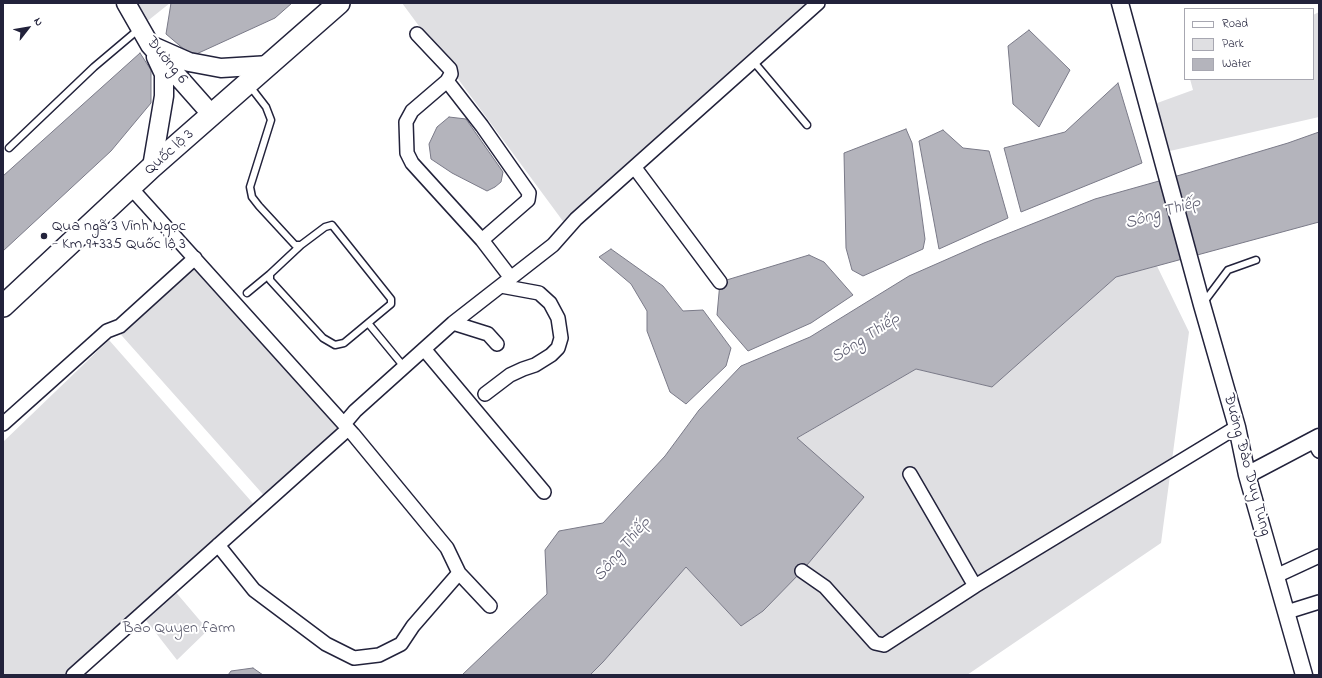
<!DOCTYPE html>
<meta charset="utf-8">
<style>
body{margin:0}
#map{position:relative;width:1322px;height:678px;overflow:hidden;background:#fff;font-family:"Indie Flower",sans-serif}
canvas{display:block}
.frame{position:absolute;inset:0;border:4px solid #22223b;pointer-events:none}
.legend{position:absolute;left:1184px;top:8px;width:130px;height:72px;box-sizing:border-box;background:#fff;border:1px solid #a7a7b1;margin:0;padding:5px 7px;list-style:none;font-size:12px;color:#22223b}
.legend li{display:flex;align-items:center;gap:8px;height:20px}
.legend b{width:20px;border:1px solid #a7a7b1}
.north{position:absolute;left:8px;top:8px;width:40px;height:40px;-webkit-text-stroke:3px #fff;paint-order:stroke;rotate:59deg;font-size:11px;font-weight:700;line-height:16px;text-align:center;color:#22223b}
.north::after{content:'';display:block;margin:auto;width:14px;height:18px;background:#22223b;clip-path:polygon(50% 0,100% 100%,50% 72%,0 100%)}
</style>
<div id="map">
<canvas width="1322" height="678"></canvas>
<div class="frame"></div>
<ul class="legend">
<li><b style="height:5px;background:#fff"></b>Road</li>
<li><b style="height:11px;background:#dfdfe2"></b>Park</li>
<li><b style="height:11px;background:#b4b4bc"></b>Water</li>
</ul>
<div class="north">N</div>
</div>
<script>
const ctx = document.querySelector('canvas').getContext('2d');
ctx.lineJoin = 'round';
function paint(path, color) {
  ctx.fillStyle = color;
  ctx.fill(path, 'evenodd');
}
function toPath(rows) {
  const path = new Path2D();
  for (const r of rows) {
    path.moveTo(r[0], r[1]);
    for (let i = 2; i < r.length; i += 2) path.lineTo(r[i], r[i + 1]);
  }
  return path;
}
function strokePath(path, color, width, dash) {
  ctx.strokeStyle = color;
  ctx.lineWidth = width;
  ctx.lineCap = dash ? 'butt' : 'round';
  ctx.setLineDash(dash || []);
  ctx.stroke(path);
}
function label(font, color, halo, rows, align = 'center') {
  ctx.font = font + ' "Indie Flower",sans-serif';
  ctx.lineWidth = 4;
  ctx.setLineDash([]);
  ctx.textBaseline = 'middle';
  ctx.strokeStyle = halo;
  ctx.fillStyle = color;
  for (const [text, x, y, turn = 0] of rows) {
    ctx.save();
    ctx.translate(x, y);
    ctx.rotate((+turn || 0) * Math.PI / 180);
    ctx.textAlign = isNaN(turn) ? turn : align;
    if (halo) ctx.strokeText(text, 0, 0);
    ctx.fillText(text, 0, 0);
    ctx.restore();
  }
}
const green = toPath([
 [126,3,170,3,140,27],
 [402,3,818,3,568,228],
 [1319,12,1319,117,1161,153,1149,106,1193,90,1190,79,1313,79,1313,15],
 [195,258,348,429,268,500,115,328],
 [1157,266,1189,332,1161,543,967,675,590,675,686,567,741,626,864,497,796,439,916,369,992,387,1116,277],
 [109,340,258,509,73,675,3,675,3,442],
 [174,590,208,630,177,660,145,619]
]);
const water = toPath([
 [171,3,292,3,275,18,192,56,166,34,171,3],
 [1029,30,1070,70,1039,127,1013,104,1008,46,1029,30],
 [140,53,151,70,151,103,111,151,3,251,3,176,140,53],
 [1118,83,1142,163,1021,212,1004,148,1065,132,1118,83],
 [449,117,466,119,503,172,501,182,495,187,487,191,452,173,431,159,429,144,437,127,449,117],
 [906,129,912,143,925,239,923,249,863,276,852,270,846,248,844,153,906,129],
 [943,130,963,148,989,151,1008,218,939,249,919,141,943,130],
 [1319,132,1319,222,1116,277,992,387,916,369,797,438,864,497,802,571,763,611,741,626,686,567,603,662,590,675,462,675,547,594,545,550,559,531,603,523,665,456,699,410,741,366,810,337,909,276,984,243,1095,199,1191,172,1288,143,1319,132],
 [611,249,663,286,683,311,703,310,731,348,726,366,686,404,670,392,647,331,647,311,631,284,599,257,611,249],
 [809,255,824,262,853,295,811,323,748,351,717,315,720,282,809,255],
 [253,668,263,675,228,675,231,671,253,668]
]);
const service = toPath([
 [753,61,807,125],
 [249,85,266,107,271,120,250,187,252,197,259,206,295,245,301,245,325,227,332,225,391,299,391,304,344,343,335,345,323,338,270,280,270,274,301,245],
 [9,148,94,67,139,29],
 [247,293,270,274],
 [1204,302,1228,270,1256,260],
 [368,323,405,368]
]);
const minor = toPath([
 [417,34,450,69,451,74,447,81,412,111,406,122,407,153,412,163,482,240,511,278],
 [447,81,482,126,529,193,528,200,482,240],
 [635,168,720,282],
 [131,188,353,434,447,548,459,573,490,606],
 [453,323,553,245,576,219,818,3],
 [424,349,544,492],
 [485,394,510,375,523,369,535,365,551,355,558,348,561,338,558,318,550,303,539,293,501,286],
 [3,424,107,331,120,326,195,258],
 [344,424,355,411,453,323,488,334,497,344],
 [1313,440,1319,451],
 [910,474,975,586],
 [218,545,254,590,326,644,354,658,379,655,401,644,413,626,459,573],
 [802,571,825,587,875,643,884,645,975,586,1237,427],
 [1276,576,1319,556],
 [1287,612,1319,602],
 [73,675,348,429]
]);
const tertiary = toPath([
 [1120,3,1202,305,1237,427,1247,475,1304,675],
 [1247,475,1319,437]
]);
const secondary = toPath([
 [126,3,150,45,212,115],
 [155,47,189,62,221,68,270,65],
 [152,167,164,96,164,74,156,57]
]);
const trunk = toPath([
 [3,306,152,167,339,3]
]);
const markers = [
 [44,236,4,"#22223b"]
];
const streetNames = [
 ["Đường 6",166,61,51],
 ["Quốc lộ 3",170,153,-42],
 ["Đường Đào Duy Tùng",1246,465,75]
];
const poiNames = [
 ["Qua ngã 3 Vĩnh Ngọc",52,227],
 ["- Km 9+335 Quốc lộ 3",52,245]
];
const parkNames = [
 ["Bao Quyen farm",179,629]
];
const waterNames = [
 ["Sông Thiếp",1163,214,-17],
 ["Sông Thiếp",866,339,-33],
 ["Sông Thiếp",623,550,-50]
];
paint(green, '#dfdfe2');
paint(water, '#b4b4bc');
strokePath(water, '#7a7a88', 1);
strokePath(service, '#22223b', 9);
strokePath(minor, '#22223b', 16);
strokePath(tertiary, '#22223b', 19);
strokePath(secondary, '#22223b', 21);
strokePath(trunk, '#22223b', 24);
strokePath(service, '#fff', 6);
strokePath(minor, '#fff', 13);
strokePath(tertiary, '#fff', 16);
strokePath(secondary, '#fff', 18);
strokePath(trunk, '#fff', 21);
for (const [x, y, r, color] of markers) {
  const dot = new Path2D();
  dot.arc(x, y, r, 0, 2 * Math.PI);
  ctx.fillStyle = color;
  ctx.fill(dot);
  strokePath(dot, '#fff', 1.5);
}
label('16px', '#22223b', '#fff', streetNames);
label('16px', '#22223b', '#fff', poiNames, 'left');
label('16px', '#5b5b6d', '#fff', parkNames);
label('italic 17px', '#5c5c6f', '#fff', waterNames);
</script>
